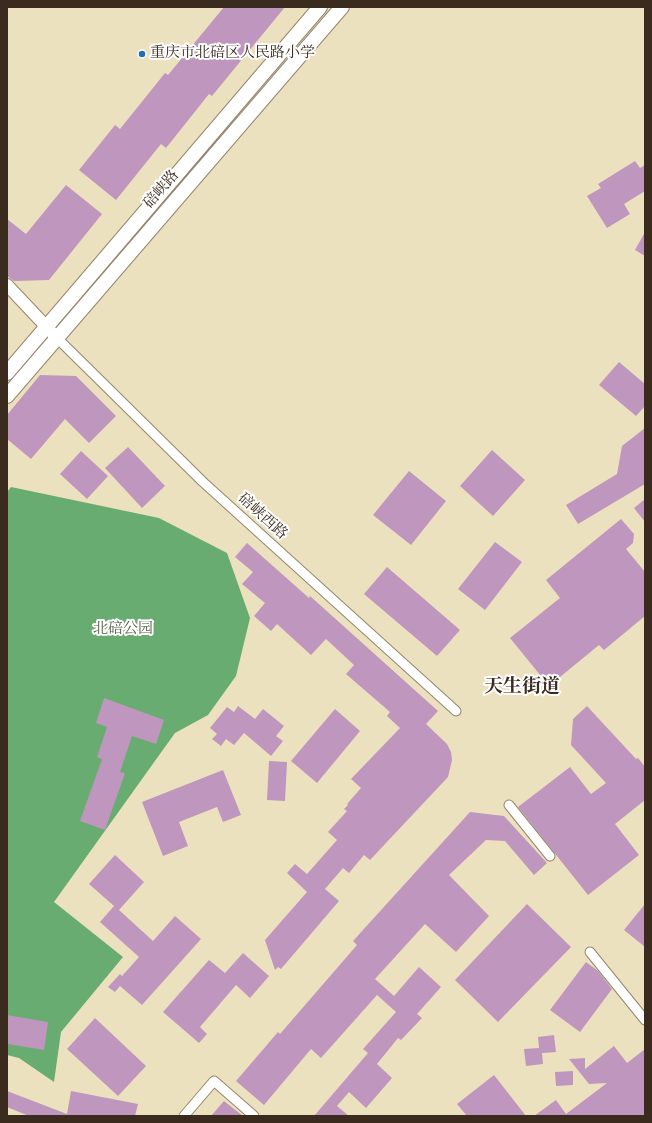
<!DOCTYPE html>
<meta charset="utf-8">
<style>
body{margin:0}
#map{position:relative;width:652px;height:1123px;overflow:hidden;background:#ece1bf;font-family:"IM FELL Double Pica",serif}
canvas{display:block}
.frame{position:absolute;inset:0;border:8px solid #3b2a1e;pointer-events:none}
</style>
<div id="map">
<canvas width="652" height="1123"></canvas>
<div class="frame"></div>
</div>
<script>
const ctx = document.querySelector('canvas').getContext('2d');
ctx.lineJoin = 'round';
function paint(path, color) {
  ctx.fillStyle = color;
  ctx.fill(path, 'evenodd');
}
function toPath(rows) {
  const path = new Path2D();
  for (const r of rows) {
    path.moveTo(r[0], r[1]);
    for (let i = 2; i < r.length; i += 2) path.lineTo(r[i], r[i + 1]);
  }
  return path;
}
function strokePath(path, color, width, dash) {
  ctx.strokeStyle = color;
  ctx.lineWidth = width;
  ctx.lineCap = dash ? 'butt' : 'round';
  ctx.setLineDash(dash || []);
  ctx.stroke(path);
}
function label(font, color, halo, rows, align = 'center') {
  ctx.font = font + ' "IM FELL Double Pica","Noto Serif SC",serif';
  ctx.lineWidth = 4;
  ctx.setLineDash([]);
  ctx.textBaseline = 'middle';
  ctx.strokeStyle = halo;
  ctx.fillStyle = color;
  for (const [text, x, y, turn = 0] of rows) {
    ctx.save();
    ctx.translate(x, y);
    ctx.rotate((+turn || 0) * Math.PI / 180);
    ctx.textAlign = isNaN(turn) ? turn : align;
    if (halo) ctx.strokeText(text, 0, 0);
    ctx.fillText(text, 0, 0);
    ctx.restore();
  }
}
const forest = toPath([
 [11,487,159,518,227,553,250,618,236,676,208,715,175,733,54,902,123,957,61,1032,54,1082,19,1058,7,1055,7,492]
]);
const building = toPath([
 [224,7,285,7,212,96,209,94,166,148,161,144,116,200,79,170,115,125,120,129,165,73,168,75],
 [635,161,640,168,645,165,645,191,624,204,630,214,607,228,587,196,601,188,598,184],
 [66,185,102,214,49,280,14,281,7,276,7,219,26,234],
 [645,232,645,256,635,250],
 [619,362,645,384,645,406,636,416,599,385],
 [40,375,76,376,116,416,89,443,65,419,31,459,7,439,7,415],
 [645,428,645,484,578,524,566,505,617,474,622,446],
 [128,447,165,486,142,508,105,468],
 [492,450,525,480,493,516,460,486],
 [81,451,108,476,87,499,60,474],
 [409,471,446,501,411,545,373,515],
 [645,499,645,522,634,508],
 [621,519,634,534,633,543,626,549,645,572,645,616,604,650,599,645,549,686,510,638,560,598,546,580],
 [495,542,522,562,485,610,458,589],
 [247,543,309,598,310,596,438,711,426,724,447,744,451,752,452,760,448,777,370,860,364,855,349,873,343,868,325,889,339,901,281,969,278,967,275,970,265,940,307,892,287,873,295,864,307,874,337,840,328,832,347,811,344,809,348,805,347,804,361,788,351,779,400,728,387,716,390,712,346,674,354,665,326,639,311,655,277,624,271,631,254,616,265,603,242,584,253,572,235,557],
 [387,567,460,630,437,656,364,594],
 [104,698,164,720,156,744,132,736,120,772,125,773,105,830,80,821,102,759,97,757,107,727,96,723],
 [238,706,255,719,263,709,284,726,276,736,283,741,271,756,244,733,234,745,226,739,221,746,212,739,217,734,210,728,227,707,234,712],
 [587,706,636,759,638,758,645,767,645,800,615,824,639,855,588,895,518,807,570,767,591,794,606,783,571,745,573,719],
 [335,709,360,731,317,783,291,761],
 [269,761,287,762,285,801,267,800],
 [223,770,241,815,223,822,217,807,179,822,188,846,163,856,142,802],
 [470,812,504,816,547,863,534,875,505,841,486,840,449,875,489,916,456,952,425,924,375,979,394,996,419,967,441,987,417,1014,422,1018,401,1040,398,1038,377,1064,392,1078,366,1108,349,1092,337,1106,349,1116,314,1116,368,1053,363,1049,396,1012,377,995,321,1058,311,1049,264,1105,236,1081,278,1032,280,1034,357,945,353,941],
 [115,855,144,882,119,910,153,941,175,916,201,939,142,1005,120,986,115,992,108,987,120,974,122,976,139,957,100,922,114,906,89,884],
 [527,904,571,947,498,1022,455,980],
 [645,904,645,947,624,930],
 [243,953,269,976,250,998,236,985,200,1027,207,1034,199,1043,163,1012,209,960,225,973],
 [586,962,598,971,612,989,580,1032,550,1010],
 [7,1015,48,1022,44,1050,7,1044],
 [95,1018,146,1066,118,1096,67,1049],
 [554,1035,556,1052,542,1053,543,1064,526,1066,524,1049,539,1048,538,1037],
 [614,1046,627,1063,645,1049,645,1116,534,1116,556,1100,566,1114,607,1083,589,1084,569,1059,585,1058,585,1069],
 [573,1071,573,1085,556,1086,555,1072],
 [494,1075,526,1116,467,1116,457,1104],
 [7,1091,67,1114,71,1091,138,1104,135,1116,29,1116,7,1107],
 [224,1101,243,1116,211,1116]
]);
const street = toPath([
 [57,338,203,482,456,711],
 [509,805,550,856],
 [590,952,645,1020],
 [184,1116,214,1081,254,1116]
]);
const secondary = toPath([
 [7,285,57,338]
]);
const primary = toPath([
 [7,373,320,7],
 [7,396,342,7]
]);
const markers = [
 [142,54,4,"#1f6fb2"]
];
const poiNames = [
 ["重庆市北碚区人民路小学",150,54]
];
const streetNames = [
 ["碚峡路",162,190,-49],
 ["碚峡西路",262,517,42]
];
const parkNames = [
 ["北碚公园",123,630]
];
const districtNames = [
 ["天生街道",522,688]
];
paint(forest, '#68ac71');
paint(building, '#bf96bd');
strokePath(street, '#94866e', 11);
strokePath(secondary, '#94866e', 14);
strokePath(primary, '#94866e', 16);
strokePath(street, '#fff', 9);
strokePath(secondary, '#fff', 12);
strokePath(primary, '#fff', 14);
for (const [x, y, r, color] of markers) {
  const dot = new Path2D();
  dot.arc(x, y, r, 0, 2 * Math.PI);
  ctx.fillStyle = color;
  ctx.fill(dot);
  strokePath(dot, '#fff', 1.5);
}
label('15px', '#3b2a1e', '#fff', poiNames, 'left');
label('15px', '#3b2a1e', '#fff', streetNames);
label('15px', '#546141', '#fff', parkNames);
label('bold 19px', '#3b2a1e', '#fff', districtNames);
</script>
